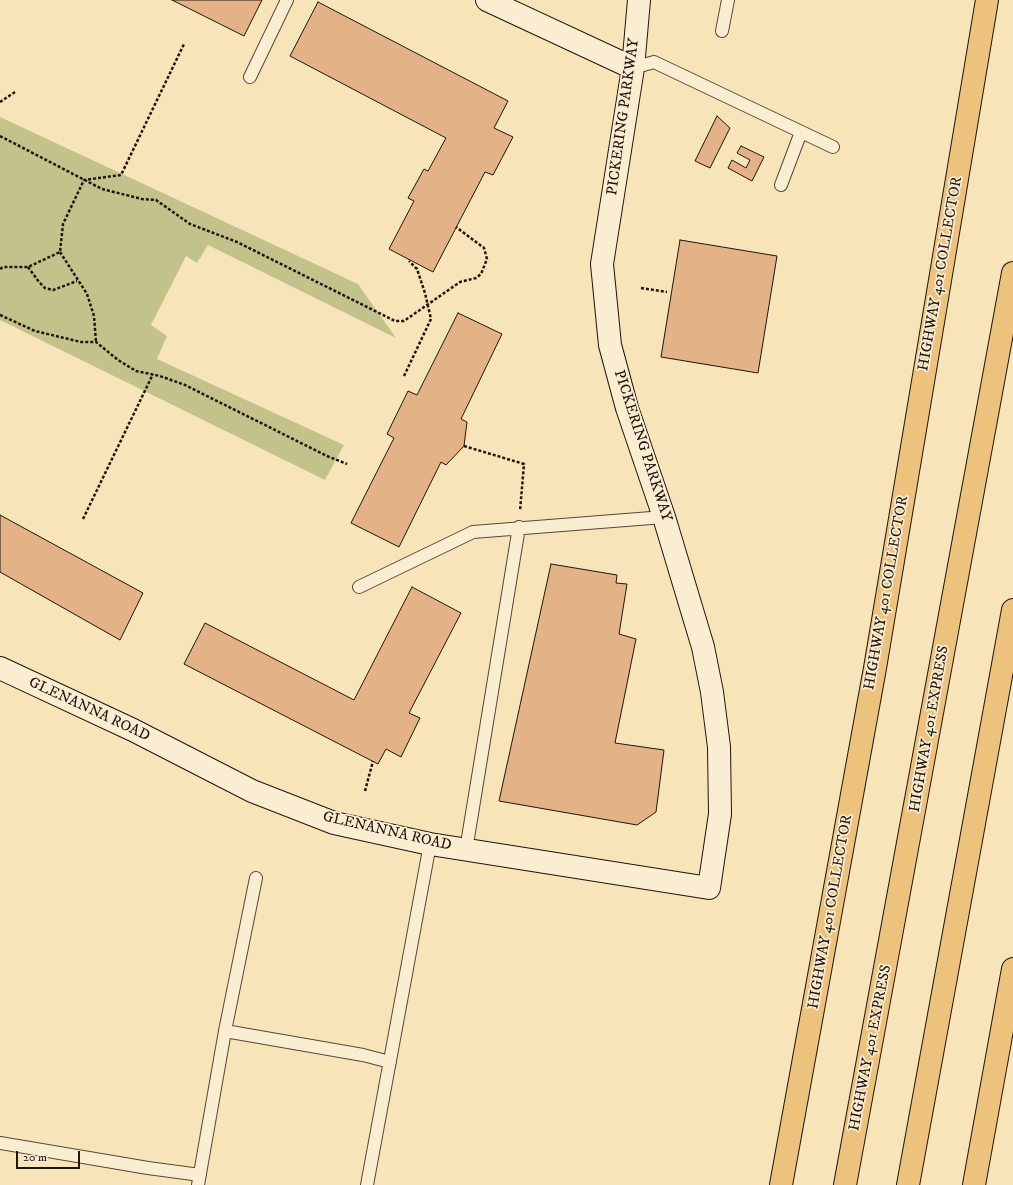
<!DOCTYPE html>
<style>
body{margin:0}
#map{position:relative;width:1013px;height:1185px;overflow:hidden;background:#f8e4b9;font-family:"IM FELL DW Pica",serif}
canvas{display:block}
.scale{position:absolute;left:16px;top:1151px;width:64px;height:18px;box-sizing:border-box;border:2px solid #20150d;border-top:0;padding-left:5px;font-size:12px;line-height:14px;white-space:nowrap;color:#20150d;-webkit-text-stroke:3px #faedd2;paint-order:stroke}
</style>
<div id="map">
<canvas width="1013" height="1185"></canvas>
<div class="scale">20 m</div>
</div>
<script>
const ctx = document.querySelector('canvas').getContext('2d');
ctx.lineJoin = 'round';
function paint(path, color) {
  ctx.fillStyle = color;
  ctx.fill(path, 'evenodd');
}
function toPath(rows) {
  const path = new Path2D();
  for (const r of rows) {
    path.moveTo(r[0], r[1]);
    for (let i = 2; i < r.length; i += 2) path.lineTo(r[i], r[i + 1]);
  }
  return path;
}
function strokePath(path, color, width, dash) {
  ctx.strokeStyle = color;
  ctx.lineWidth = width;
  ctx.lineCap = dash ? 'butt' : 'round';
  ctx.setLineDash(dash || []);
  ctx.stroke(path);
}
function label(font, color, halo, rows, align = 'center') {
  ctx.font = font + ' "IM FELL DW Pica",serif';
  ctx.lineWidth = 3.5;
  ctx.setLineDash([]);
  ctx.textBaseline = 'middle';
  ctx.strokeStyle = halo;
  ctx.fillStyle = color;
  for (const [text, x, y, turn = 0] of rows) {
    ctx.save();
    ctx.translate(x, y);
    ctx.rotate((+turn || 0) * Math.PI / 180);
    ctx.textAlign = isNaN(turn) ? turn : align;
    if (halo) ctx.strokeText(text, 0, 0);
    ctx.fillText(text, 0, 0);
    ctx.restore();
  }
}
const green = toPath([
 [0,117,358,284,396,338,208,245,197,263,186,256,151,325,167,336,157,359,344,445,325,480,0,320]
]);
const building = toPath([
 [172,0,262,0,244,36,172,0],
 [318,2,508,101,494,128,513,137,493,175,485,172,433,272,389,249,414,201,408,198,424,169,428,171,446,138,290,56,318,2],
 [717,116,730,128,710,168,695,161,717,116],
 [741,146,764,157,752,181,728,168,732,160,746,168,750,160,737,153,741,146],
 [680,240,777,256,758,373,661,357,680,240],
 [458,313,502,334,461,419,467,422,464,446,446,465,441,462,399,547,351,523,394,438,387,434,408,391,417,395,458,313],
 [0,515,143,593,120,640,0,572,0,515],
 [551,564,617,575,616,583,627,584,619,634,636,639,615,743,664,750,656,812,637,825,499,801,551,564],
 [412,587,461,613,409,713,420,718,401,757,386,749,378,764,184,664,205,623,354,700,412,587]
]);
const path = toPath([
 [0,102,15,92],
 [0,136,102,189,142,199,156,200,190,224,237,242,395,321,404,321,460,282,476,278,481,274,487,259,484,248,456,227],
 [60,252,87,294,94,316,96,342],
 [28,267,39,282,45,288,53,290,77,281],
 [0,269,3,267,28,267,60,252,63,224,84,180,121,175,184,44],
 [641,288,667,292],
 [0,315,35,331,81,342,96,342,118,360,136,371,160,376,185,385,327,456,347,464],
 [404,376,431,319,425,293,417,269,409,261],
 [464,446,524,464,520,511],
 [83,519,153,374],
 [365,791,373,761]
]);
const lane = toPath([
 [722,31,728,0],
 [633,68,654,62,833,147],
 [250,77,287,0],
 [781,185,801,132],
 [359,587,473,532,664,517],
 [466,850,519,527],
 [225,1031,363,1055,390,1062],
 [0,1143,148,1168,200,1175],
 [198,1185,225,1031,256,878],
 [367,1185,430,844]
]);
const secondary = toPath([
 [487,0,633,68],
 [0,668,133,730,252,791,334,823,430,844,709,888,720,814,719,747,712,692,703,647,664,517,627,408,610,345,602,264,633,68,639,0]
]);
const highway = toPath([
 [781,1185,875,668,987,0],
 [845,1185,1013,273],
 [908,1185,1013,610],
 [974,1185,1013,969]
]);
const streetNames = [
 ["PICKERING PARKWAY",624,117,-82],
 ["HIGHWAY 401 COLLECTOR",941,274,-80],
 ["PICKERING PARKWAY",642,446,72],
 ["HIGHWAY 401 COLLECTOR",887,593,-80],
 ["GLENANNA ROAD",89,710,25],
 ["HIGHWAY 401 EXPRESS",930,729,-80],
 ["GLENANNA ROAD",387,832,13],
 ["HIGHWAY 401 COLLECTOR",831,912,-80],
 ["HIGHWAY 401 EXPRESS",871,1048,-79]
];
paint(green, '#c4c28b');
paint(building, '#e3b286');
strokePath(building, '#20150d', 1);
strokePath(lane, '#564938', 14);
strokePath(secondary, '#20150d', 24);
strokePath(highway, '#20150d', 24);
strokePath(path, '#20150d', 2.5, [3, 2]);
strokePath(lane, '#faedd2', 12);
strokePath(secondary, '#faedd2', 22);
strokePath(highway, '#ecc27c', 22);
label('15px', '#20150d', '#faedd2', streetNames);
</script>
